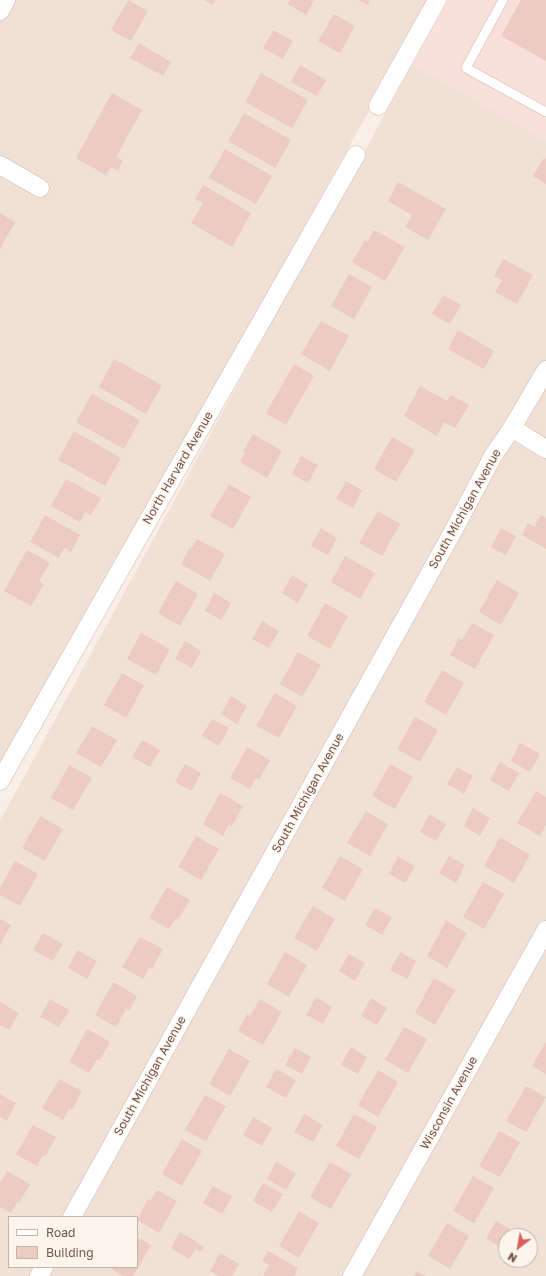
<!DOCTYPE html>
<style>
body{margin:0}
#map{position:relative;width:546px;height:1276px;overflow:hidden;background:#faefe7;font-family:"Golos Text",sans-serif}
canvas{display:block}
.legend{position:absolute;left:8px;top:1216px;width:130px;height:52px;box-sizing:border-box;background:#fdf4ec;border:1px solid #c5b4ad;margin:0;padding:5px 7px;list-style:none;font-size:12px;color:#71554e}
.legend li{display:flex;align-items:center;gap:8px;height:20px}
.legend b{width:20px;border:1px solid #c5b4ad}
.north{position:absolute;left:498px;top:1228px;width:40px;height:40px;box-sizing:border-box;background:#fdf4ec;border:1px solid #c5b4ad;border-radius:50%;rotate:211deg;font-size:11px;font-weight:700;line-height:16px;text-align:center;color:#71554e}
.north::after{content:'';display:block;margin:auto;width:14px;height:18px;background:#d76159;clip-path:polygon(50% 0,100% 100%,50% 72%,0 100%)}
</style>
<div id="map">
<canvas width="546" height="1276"></canvas>
<ul class="legend">
<li><b style="height:5px;background:#fff"></b>Road</li>
<li><b style="height:11px;background:#eccbc1"></b>Building</li>
</ul>
<div class="north">N</div>
</div>
<script>
const ctx = document.querySelector('canvas').getContext('2d');
ctx.lineJoin = 'round';
function paint(path, color) {
  ctx.fillStyle = color;
  ctx.fill(path, 'evenodd');
}
function toPath(rows) {
  const path = new Path2D();
  for (const r of rows) {
    path.moveTo(r[0], r[1]);
    for (let i = 2; i < r.length; i += 2) path.lineTo(r[i], r[i + 1]);
  }
  return path;
}
function strokePath(path, color, width, dash) {
  ctx.strokeStyle = color;
  ctx.lineWidth = width;
  ctx.lineCap = dash ? 'butt' : 'round';
  ctx.setLineDash(dash || []);
  ctx.stroke(path);
}
function label(font, color, halo, rows, align = 'center') {
  ctx.font = font + ' "Golos Text",sans-serif';
  ctx.lineWidth = 3;
  ctx.setLineDash([]);
  ctx.textBaseline = 'middle';
  ctx.strokeStyle = halo;
  ctx.fillStyle = color;
  for (const [text, x, y, turn = 0] of rows) {
    ctx.save();
    ctx.translate(x, y);
    ctx.rotate((+turn || 0) * Math.PI / 180);
    ctx.textAlign = isNaN(turn) ? turn : align;
    if (halo) ctx.strokeText(text, 0, 0);
    ctx.fillText(text, 0, 0);
    ctx.restore();
  }
}
const residential = toPath([
 [0,0,431,0,0,771],
 [412,64,546,140,546,1276,0,1276,0,821],
 [9,1217,137,1217,137,1267,9,1267],
 [506,1236,530,1236,530,1260,506,1260]
]);
const commercial = toPath([
 [448,0,546,0,546,140,412,64]
]);
const building = toPath([
 [128,0,148,11,131,41,111,30],
 [204,0,215,0,213,5],
 [290,0,314,0,306,15,288,4],
 [359,0,370,0,368,5],
 [521,0,546,0,546,61,501,36],
 [334,14,355,26,340,53,318,41],
 [273,30,293,41,283,59,263,48],
 [139,43,171,62,163,76,130,58],
 [300,65,326,80,317,96,291,82],
 [261,73,308,100,292,128,245,102],
 [112,93,142,110,116,157,123,161,118,171,111,167,106,175,76,158],
 [244,113,291,140,275,168,228,141],
 [225,149,272,176,256,204,209,178],
 [544,158,546,159,546,184,533,176],
 [398,182,446,209,428,240,405,227,412,215,388,201],
 [203,185,251,213,232,247,191,223,203,203,195,199],
 [0,213,15,222,0,249],
 [374,230,405,247,385,281,352,262,365,240,367,242],
 [503,259,533,275,517,304,495,292,502,280,494,276],
 [349,274,372,287,354,319,331,306],
 [443,295,461,305,450,324,432,314],
 [321,321,349,336,330,371,301,354],
 [458,330,494,351,484,369,448,349],
 [114,359,162,385,146,414,99,387],
 [294,364,314,376,286,425,266,413],
 [420,386,447,401,451,395,469,405,455,428,444,422,437,436,404,416],
 [92,394,140,420,124,449,76,422],
 [74,431,121,458,105,486,58,460],
 [253,434,282,451,267,478,240,462,245,453,243,452],
 [392,437,415,450,396,482,374,469],
 [301,456,318,465,308,483,292,474],
 [66,479,101,498,91,515,85,512,80,522,51,506],
 [346,481,362,490,353,508,336,499],
 [229,484,251,497,233,529,210,516],
 [378,511,400,524,382,556,359,543],
 [45,515,80,535,71,552,64,548,59,558,30,542],
 [541,515,546,518,546,549,522,535,528,523,534,527],
 [321,528,337,538,328,555,311,546],
 [501,528,516,536,506,555,491,547],
 [197,539,225,554,210,581,181,564,190,547,192,548],
 [27,550,50,563,39,581,44,584,31,606,4,591],
 [345,556,375,573,360,599,331,582],
 [292,575,308,585,298,603,282,593],
 [497,580,519,593,501,625,479,612],
 [176,581,198,594,180,626,158,613],
 [214,593,231,603,221,620,205,611],
 [325,603,348,616,330,649,307,636],
 [262,621,279,631,269,648,252,639],
 [472,623,494,635,475,669,450,655,459,638,462,640],
 [141,633,170,649,156,675,127,659],
 [185,641,201,651,192,668,175,659],
 [298,652,321,665,302,697,280,684],
 [442,670,464,683,446,715,424,702],
 [122,673,144,685,126,718,104,705],
 [275,693,297,706,279,738,256,726],
 [231,696,247,706,237,724,221,714],
 [415,717,438,730,420,762,397,749],
 [212,719,229,728,219,746,202,736],
 [92,726,117,740,101,767,76,753],
 [142,740,160,750,150,767,132,757],
 [520,743,540,754,530,772,511,761],
 [247,747,270,760,259,780,256,778,250,789,230,778],
 [500,762,519,773,509,791,490,780],
 [185,764,201,773,192,791,175,782],
 [390,764,413,777,395,809,372,796],
 [69,765,92,778,73,810,51,798],
 [457,767,473,776,464,794,447,784],
 [536,791,546,797,546,825,540,836,517,823],
 [220,793,243,806,232,826,229,824,223,836,203,824],
 [473,808,490,818,480,836,464,826],
 [366,811,388,824,370,856,347,843],
 [429,814,446,824,436,841,420,832],
 [40,816,63,829,45,861,22,848],
 [196,836,219,849,201,880,178,867],
 [500,837,530,855,514,883,484,866],
 [340,856,363,869,345,901,322,888],
 [449,856,465,865,456,883,439,873],
 [398,857,415,866,405,883,389,874],
 [15,861,38,874,20,906,0,895,0,888],
 [483,882,504,894,484,929,463,917],
 [167,887,190,900,178,919,176,918,169,929,149,918],
 [313,906,335,919,317,951,294,938],
 [375,908,392,917,382,935,365,925],
 [0,919,11,925,0,945],
 [446,921,467,933,447,968,427,956],
 [43,933,63,944,53,961,33,950],
 [140,937,163,949,152,969,149,968,143,979,122,967],
 [77,950,97,961,87,979,68,968],
 [285,952,307,965,289,997,267,984],
 [400,952,416,961,407,979,390,970],
 [349,954,365,963,355,981,339,971],
 [434,978,455,990,435,1025,415,1013],
 [113,982,137,996,129,1011,126,1009,116,1027,95,1015],
 [316,997,332,1007,323,1024,306,1015],
 [371,998,387,1008,377,1025,361,1016],
 [50,999,69,1010,59,1027,40,1017],
 [260,999,282,1012,263,1045,238,1031,247,1014,250,1016],
 [0,1002,19,1013,9,1030,0,1025],
 [404,1027,427,1039,408,1073,385,1060],
 [87,1029,110,1042,99,1061,97,1059,89,1073,69,1062],
 [546,1042,546,1074,532,1066],
 [351,1047,367,1057,358,1074,341,1065],
 [295,1048,311,1057,302,1074,285,1065],
 [229,1049,250,1061,230,1096,209,1084],
 [276,1069,296,1080,286,1098,266,1087],
 [378,1070,398,1082,378,1117,358,1105],
 [59,1079,82,1091,72,1110,69,1109,63,1120,42,1108],
 [526,1086,546,1097,526,1132,506,1121],
 [0,1094,16,1103,7,1121,0,1117],
 [205,1095,226,1106,206,1141,185,1130],
 [304,1114,323,1125,313,1142,294,1132],
 [354,1114,377,1127,359,1159,336,1146],
 [253,1117,272,1128,262,1146,243,1135],
 [33,1125,56,1137,46,1156,43,1155,37,1166,16,1154],
 [499,1131,520,1142,500,1177,479,1166],
 [182,1139,202,1151,182,1186,162,1174],
 [276,1162,296,1173,286,1190,267,1179],
 [330,1162,351,1174,331,1209,310,1197],
 [7,1171,30,1184,19,1203,17,1202,11,1213,0,1207,0,1183],
 [473,1176,494,1188,474,1223,453,1211],
 [263,1183,283,1194,272,1212,253,1201],
 [213,1186,232,1196,222,1214,203,1203],
 [157,1190,177,1201,159,1233,137,1220,148,1199,150,1201],
 [299,1211,319,1223,299,1258,279,1246],
 [496,1221,515,1232,513,1236,506,1236,506,1250,486,1239],
 [447,1223,469,1236,450,1269,428,1256],
 [180,1232,199,1243,189,1259,171,1248],
 [137,1237,151,1245,133,1276,123,1276,110,1268,111,1267,137,1267],
 [199,1244,204,1247,201,1252,196,1249],
 [268,1251,298,1268,294,1276,263,1276,269,1265,262,1261],
 [220,1253,239,1264,232,1276,219,1276,210,1271],
 [417,1271,426,1276,414,1276]
]);
const lane = toPath([
 [503,0,466,68,546,112]
]);
const street = toPath([
 [0,11,6,0],
 [378,106,437,0],
 [0,165,40,188],
 [512,428,546,449],
 [0,781,356,155],
 [72,1217,451,535,493,456,512,428,546,370],
 [39,1276,44,1267],
 [352,1276,546,930]
]);
const streetNames = [
 ["North Harvard Avenue",178,468,-60],
 ["South Michigan Avenue",465,509,-61],
 ["South Michigan Avenue",308,793,-61],
 ["South Michigan Avenue",150,1076,-61],
 ["Wisconsin Avenue",449,1103,-61]
];
paint(residential, '#f1e0d6');
paint(commercial, '#f9e0db');
paint(building, '#eccbc1');
strokePath(lane, '#cbb6ae', 10);
strokePath(street, '#cbb6ae', 19);
strokePath(lane, '#fff', 9);
strokePath(street, '#fff', 18);
label('12px', '#71554e', '#fdf4ec', streetNames);
</script>
